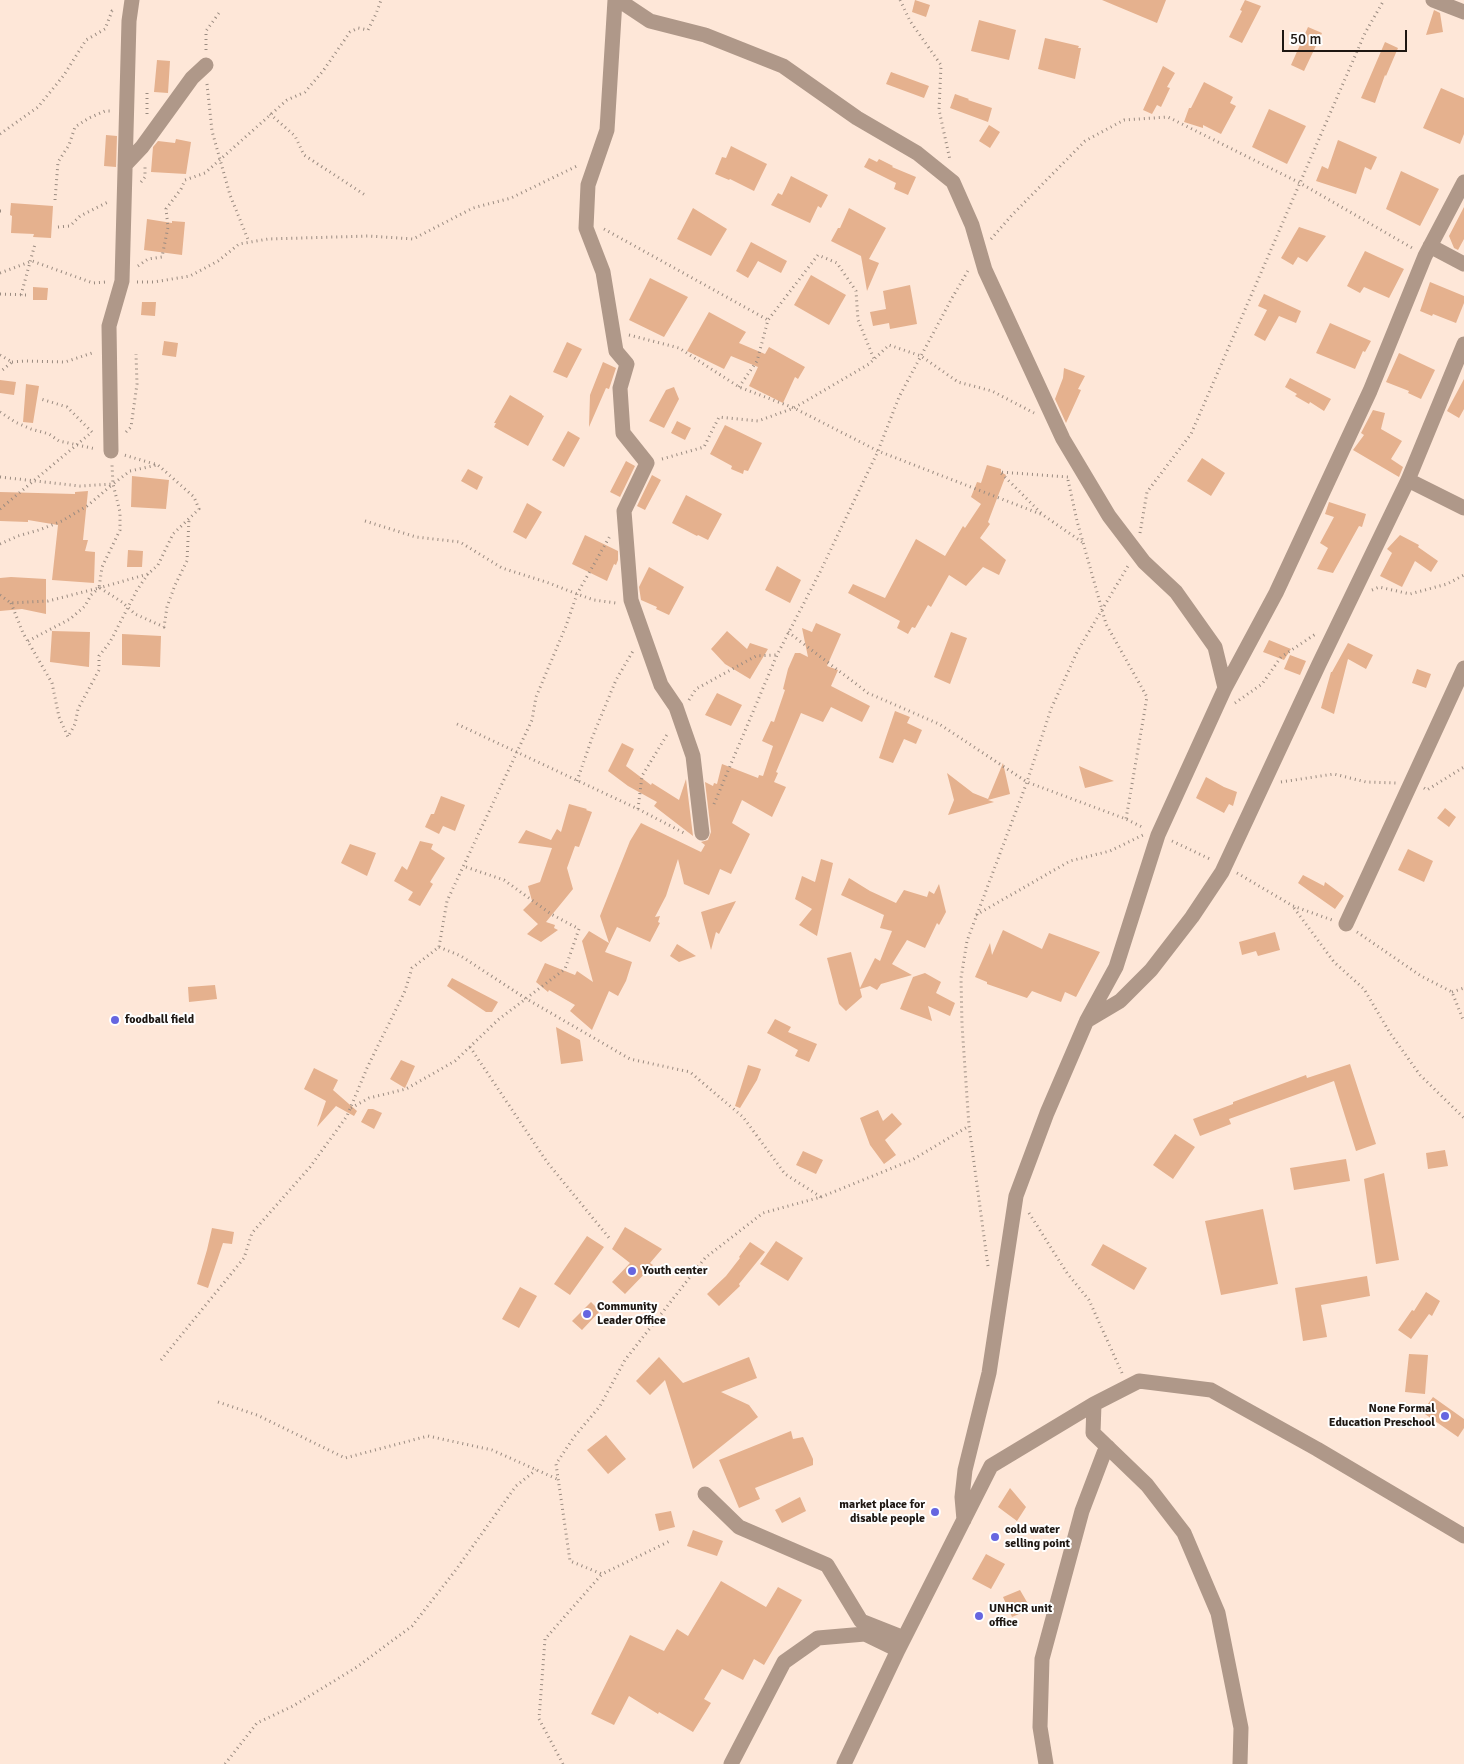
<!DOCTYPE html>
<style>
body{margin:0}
#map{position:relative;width:1464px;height:1764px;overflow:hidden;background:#fee7d8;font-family:Signika,sans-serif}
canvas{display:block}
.scale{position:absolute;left:1282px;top:30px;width:125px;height:22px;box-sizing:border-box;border:2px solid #1e1712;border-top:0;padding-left:6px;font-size:15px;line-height:18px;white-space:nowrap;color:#1e1712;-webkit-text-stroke:4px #fff;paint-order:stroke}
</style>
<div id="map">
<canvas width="1464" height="1764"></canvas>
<div class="scale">50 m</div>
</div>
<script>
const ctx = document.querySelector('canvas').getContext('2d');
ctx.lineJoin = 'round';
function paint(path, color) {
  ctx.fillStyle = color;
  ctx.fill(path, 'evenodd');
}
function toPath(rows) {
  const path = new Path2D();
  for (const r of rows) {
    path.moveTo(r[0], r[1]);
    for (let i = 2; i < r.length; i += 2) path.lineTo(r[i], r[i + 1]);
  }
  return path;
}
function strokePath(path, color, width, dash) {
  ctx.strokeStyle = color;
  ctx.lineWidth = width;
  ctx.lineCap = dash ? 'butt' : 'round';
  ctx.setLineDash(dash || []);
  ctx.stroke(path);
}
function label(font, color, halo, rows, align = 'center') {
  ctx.font = font + ' Signika,sans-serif';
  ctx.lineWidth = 4;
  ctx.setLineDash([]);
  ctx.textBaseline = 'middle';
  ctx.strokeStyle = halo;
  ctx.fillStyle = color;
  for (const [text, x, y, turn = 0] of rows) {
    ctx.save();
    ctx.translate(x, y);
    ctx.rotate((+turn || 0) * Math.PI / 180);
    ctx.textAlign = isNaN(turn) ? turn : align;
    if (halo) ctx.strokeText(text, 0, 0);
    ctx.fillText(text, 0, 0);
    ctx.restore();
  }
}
const building = toPath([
 [915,0,930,5,926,17,912,12],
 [1102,0,1166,0,1157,23],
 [1245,0,1261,6,1260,8,1242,43,1229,37,1242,11,1240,10],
 [1434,10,1440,13,1443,32,1426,35],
 [979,20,1016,30,1009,60,971,51],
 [1308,27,1322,33,1304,71,1291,65],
 [1045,38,1079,46,1078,48,1081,48,1075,79,1038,69],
 [1385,42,1398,48,1386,76,1385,75,1375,103,1361,98],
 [157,60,170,61,168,93,154,92],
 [1163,66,1175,73,1167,87,1170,88,1161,107,1157,105,1152,114,1143,110],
 [891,72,929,86,924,98,886,84],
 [1204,82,1233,97,1230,103,1236,106,1221,134,1203,125,1203,128,1184,122,1189,108,1191,108],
 [1441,88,1464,98,1464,134,1460,144,1423,128],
 [955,94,969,99,968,100,992,108,988,122,950,108],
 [1269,109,1306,126,1287,164,1252,147],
 [989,125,1000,132,990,148,979,141],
 [106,135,117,136,116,167,104,166],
 [176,139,191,142,186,174,151,172,153,147,158,141,175,143],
 [1338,140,1377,157,1371,170,1365,167,1356,194,1316,181,1322,166,1328,169],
 [731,146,767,164,754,191,730,179,729,180,715,174,722,157,726,158],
 [869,158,877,162,879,159,893,166,892,167,916,177,908,195,894,189,896,183,864,167],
 [1401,171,1439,189,1420,226,1386,209],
 [791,176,828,195,821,208,818,206,810,223,771,205,778,193,782,195],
 [11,203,53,206,51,238,33,237,34,234,11,233,12,216,10,215],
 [1464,207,1464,239,1458,250,1454,248,1449,236],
 [693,208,727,229,711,256,677,239],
 [849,208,886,228,869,259,879,263,867,291,861,256,831,241,838,228,840,228],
 [147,219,172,223,172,221,185,222,182,255,144,250],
 [1299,227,1326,236,1307,262,1298,257,1293,265,1281,258],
 [751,242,787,261,781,273,758,261,748,278,736,271],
 [1365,251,1404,269,1389,298,1364,287,1360,293,1347,286],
 [811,275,846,295,829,325,794,305],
 [650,278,688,297,664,337,629,320],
 [1430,282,1464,296,1464,303,1456,323,1433,314,1432,316,1420,311],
 [910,285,917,324,890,329,889,323,873,326,870,312,886,309,883,291],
 [33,287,48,288,47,300,33,300],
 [1264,294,1301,311,1296,323,1279,316,1265,341,1254,335,1267,310,1258,306],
 [142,302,156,302,155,316,141,315],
 [709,312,746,332,739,343,765,354,769,347,805,367,798,379,795,377,783,403,749,386,758,367,731,356,724,369,687,351],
 [1330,323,1371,341,1365,352,1363,351,1355,369,1316,353],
 [164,341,178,343,176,357,162,355],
 [567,342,582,349,567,378,553,372],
 [1399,353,1435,370,1421,399,1408,393,1409,391,1386,382],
 [603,362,616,368,609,389,606,388,589,427,590,395],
 [1064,368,1085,376,1078,389,1081,390,1066,423,1055,399,1063,378],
 [1290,378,1331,399,1324,411,1310,402,1309,404,1295,396,1297,394,1285,387],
 [1464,379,1464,409,1459,418,1447,411],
 [0,380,16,382,14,395,0,393],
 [26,384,39,386,33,423,23,422],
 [674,387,679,399,664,428,649,421,666,390],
 [510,395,542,414,542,415,544,416,528,446,494,427,496,423,494,423],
 [1373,410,1385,413,1381,429,1402,441,1391,459,1403,467,1399,477,1353,450,1364,435,1361,433],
 [677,421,691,428,685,440,671,433],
 [725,425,762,443,748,471,744,470,743,474,731,469,732,466,710,454],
 [568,431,580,438,564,467,552,460],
 [1202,458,1225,473,1211,496,1187,481],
 [626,461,635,466,620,497,610,492],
 [987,465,1001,469,1001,472,1006,475,988,522,990,524,980,538,1006,560,999,575,983,567,966,586,949,575,931,607,928,605,915,628,912,627,908,634,897,628,900,621,848,593,853,584,885,598,916,539,945,556,963,526,965,528,981,504,971,497,977,482,981,483],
 [468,469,483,477,477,490,461,481],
 [652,475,661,480,645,510,637,506],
 [132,476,169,480,166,509,131,507],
 [88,491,83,540,88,540,85,551,95,552,94,583,52,580,58,525,28,520,28,522,0,521,0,492,75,494,75,492],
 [686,495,722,514,708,540,698,535,697,536,672,523],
 [1329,502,1366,514,1362,527,1359,526,1333,573,1317,569,1328,548,1320,543,1334,517,1325,514],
 [527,503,542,512,526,539,513,532],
 [585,535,618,551,618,560,616,565,614,564,607,581,572,564],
 [1400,535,1419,545,1418,547,1438,561,1431,572,1415,561,1402,587,1380,576,1392,553,1387,549],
 [128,550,143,551,142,567,127,567],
 [777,566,801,580,790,603,765,590],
 [649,567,684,587,669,615,656,609,657,607,641,600,639,587],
 [11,577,46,579,46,614,22,609,0,611,0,578],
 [816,623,841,634,827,666,838,670,831,686,870,706,862,722,831,707,823,722,801,713,776,772,778,773,774,782,786,787,772,817,742,800,732,823,750,834,731,874,720,869,709,895,684,884,678,859,666,896,655,917,660,916,658,922,660,923,650,942,617,927,605,952,632,962,626,981,618,996,609,991,592,1030,570,1011,575,1005,549,990,548,992,536,982,545,963,575,975,577,971,593,982,582,941,589,931,609,943,600,916,630,841,641,823,701,852,705,845,701,842,708,840,711,832,705,782,713,786,714,783,717,784,722,764,758,778,759,775,763,776,773,746,762,741,771,721,774,722,785,690,783,689,788,669,795,653,800,653,808,657,802,628,812,632],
 [52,631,90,632,89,667,50,662],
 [727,631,747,649,750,643,768,649,750,679,725,664,711,649],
 [951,632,967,638,950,684,934,677],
 [122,634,161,636,160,667,122,665],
 [1269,640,1291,649,1284,660,1263,652],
 [1348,643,1373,655,1366,669,1348,659,1334,714,1321,708,1331,672,1332,672],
 [1290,655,1306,661,1300,675,1284,669],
 [1417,669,1431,674,1426,688,1412,683],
 [717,693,742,705,731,726,705,715],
 [895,711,910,717,907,723,922,730,916,744,904,739,893,763,879,758],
 [622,743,634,749,626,766,651,785,652,783,679,800,686,779,693,836,654,806,657,802,628,786,608,771],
 [1003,763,1010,794,988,800,994,802,948,815,954,800,947,773,973,793,988,799],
 [1079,766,1114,781,1085,788],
 [1206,777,1224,787,1237,792,1233,806,1229,804,1224,813,1196,798],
 [441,796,465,805,455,831,443,826,439,834,425,827,431,814,434,814],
 [569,804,587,809,586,810,592,812,579,847,575,846,567,868,573,889,546,922,555,925,554,928,558,930,541,942,527,934,538,924,523,910,532,901,528,886,540,882,552,848,518,843,526,830,551,840,557,829,561,832],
 [1445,808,1456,817,1449,827,1437,818],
 [420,841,433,844,431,849,445,858,430,882,433,884,420,906,408,900,413,892,394,881,402,866,407,870],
 [350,844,376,853,367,876,341,863],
 [1408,849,1433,861,1424,882,1398,870],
 [821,859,833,863,817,936,799,925,812,909,795,899,802,876,815,882],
 [1303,875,1324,886,1325,882,1344,896,1335,909,1298,883],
 [849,878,870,891,896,903,904,890,927,897,929,891,934,894,939,884,946,912,939,925,937,923,925,948,907,940,892,964,912,975,881,984,877,990,870,986,860,989,862,997,846,1011,839,1004,827,958,851,952,860,988,875,958,880,961,892,931,880,928,884,915,841,895],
 [736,901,719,934,716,932,711,950,701,912],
 [1003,930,1042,949,1049,933,1100,952,1076,997,1065,992,1061,1002,1032,991,1027,998,987,984,987,982,975,977,990,943,992,955],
 [1275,932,1280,950,1258,956,1256,951,1242,955,1239,942],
 [677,944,696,956,679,962,670,956],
 [925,973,941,982,936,993,955,1003,950,1016,928,1006,932,1021,900,1009,913,977],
 [452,978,498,1002,492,1012,486,1012,447,986],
 [215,985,217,999,189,1002,188,987],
 [775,1019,791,1027,788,1032,817,1044,809,1062,795,1056,798,1050,767,1033],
 [556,1027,580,1040,583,1061,561,1064],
 [401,1060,415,1066,405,1088,390,1079],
 [1350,1064,1376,1144,1356,1151,1334,1081,1229,1119,1231,1124,1200,1136,1193,1119,1233,1104,1233,1102,1306,1075,1307,1078],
 [748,1065,761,1069,757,1080,740,1108,735,1106],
 [314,1068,338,1080,333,1090,357,1111,354,1116,336,1106,317,1127,326,1101,304,1089],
 [368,1109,373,1109,382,1113,374,1129,361,1122],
 [878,1110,883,1121,892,1113,902,1124,885,1140,896,1155,884,1164,870,1145,860,1118],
 [1175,1134,1195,1147,1173,1179,1153,1165],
 [1445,1150,1448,1166,1428,1169,1426,1153],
 [803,1151,823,1160,816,1174,796,1165],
 [1346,1159,1350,1181,1294,1190,1290,1168],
 [1384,1173,1399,1260,1376,1264,1364,1179],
 [1263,1209,1278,1284,1221,1295,1205,1221],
 [625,1227,662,1249,650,1263,653,1265,625,1294,612,1282,630,1263,612,1249],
 [212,1228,234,1232,232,1244,223,1243,208,1288,197,1284,207,1250],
 [587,1236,604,1247,570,1295,554,1284],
 [776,1241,803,1258,788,1281,760,1264],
 [750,1242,765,1252,739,1284,740,1286,719,1306,707,1294,726,1276,740,1258,739,1257],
 [1103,1244,1147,1268,1134,1290,1091,1265],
 [1367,1276,1370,1296,1321,1305,1327,1337,1303,1341,1295,1288],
 [520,1287,537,1296,519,1328,502,1319],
 [1426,1292,1440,1301,1432,1316,1429,1314,1411,1339,1398,1330,1412,1310,1414,1311],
 [591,1302,600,1311,582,1330,572,1321],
 [1409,1354,1428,1355,1425,1394,1405,1392],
 [659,1357,683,1383,749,1357,757,1378,721,1392,749,1405,758,1417,693,1469,665,1380,650,1395,636,1381],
 [1433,1397,1464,1419,1464,1428,1458,1437,1422,1412],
 [791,1431,793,1439,803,1437,813,1459,813,1465,755,1488,760,1499,739,1508,719,1460],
 [606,1435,626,1459,608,1474,587,1450],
 [1010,1488,1026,1507,1017,1521,998,1507],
 [800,1497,806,1511,782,1523,775,1510],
 [671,1511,675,1527,659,1531,655,1514],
 [693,1530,723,1541,717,1556,687,1546],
 [986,1554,1005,1564,991,1589,972,1579],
 [721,1581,766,1607,778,1587,802,1600,764,1665,754,1659,743,1680,722,1669,704,1699,711,1703,693,1732,659,1712,658,1714,629,1696,614,1725,591,1714,630,1635,664,1651,677,1629,688,1636],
 [1020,1590,1031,1609,1012,1617,1003,1597]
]);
const path = toPath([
 [900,0,910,21,941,65,939,110,950,160],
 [206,50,206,31,219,13],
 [207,84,212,131,230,195,249,242],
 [147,114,147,89],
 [270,114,295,136,304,155,365,195],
 [0,134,38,107,64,75,86,40,105,29,112,11,115,10],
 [141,182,145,177,145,167],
 [55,200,58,162,69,145,75,127,89,118,105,111,111,111],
 [0,211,4,211],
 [58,227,70,226,80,216,110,201],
 [604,229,768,320],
 [991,239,1012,215,1085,141,1124,120,1168,117,1300,183,1414,249],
 [138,266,148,259,162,257,168,227,166,209,181,189,185,180,205,173,287,100,305,92,323,71,350,32,358,28,368,30,376,14,381,0],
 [0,273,32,261,93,283,106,282],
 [137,282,154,282,190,276,218,261,239,244,268,239,369,236,413,239,473,208,511,198,579,165],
 [0,294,27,295],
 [21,295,35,244],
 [629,335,679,348,739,387,794,408,878,451,1043,515,1082,542],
 [0,355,12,362,0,372],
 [12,362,25,361,65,362,95,352],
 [739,387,757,361,768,320,818,255,837,263,856,291,858,320,874,359],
 [0,412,15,422,31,429,49,434,59,441,96,449],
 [126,432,131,427,137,384,136,354],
 [662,459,704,447,719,417,758,421,794,408,869,364,889,345,921,356,958,382,992,391,1034,413],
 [0,477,80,486,113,484,130,471,157,465],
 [1068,480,1077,521,1106,624,1147,697,1126,819],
 [0,509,92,432,67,407,41,399],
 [1041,513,1000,472,1068,477],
 [365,521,416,537,460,542,502,568,549,583,577,594,594,600,616,603],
 [1140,533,1147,492,1191,434,1365,33,1384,0],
 [0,544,18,536,39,530,62,521,87,506,113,484],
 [100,588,122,602,135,614,164,627,167,607,175,585,187,561,189,519],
 [1372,590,1379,587,1410,594,1447,584,1464,575],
 [0,595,11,603,48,601,99,588,102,567,120,530,120,512,113,484,112,465],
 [11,603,23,633,52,683,59,717,68,737,75,724,78,709,99,670,99,656,110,642,137,590,148,574],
 [788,632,868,693,939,724,1027,782,1126,819,1144,828],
 [28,641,70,619,85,606,91,595,99,588,148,574,158,565,173,534,199,509,194,497,158,465,124,455],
 [689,700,696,689,756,656,777,655],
 [1235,703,1262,684,1281,657,1317,633],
 [457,724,638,809,686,834],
 [577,781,592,738,616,680,633,651],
 [1281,782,1334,774,1366,782,1396,783],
 [1424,788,1427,790,1464,767],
 [714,804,777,655,820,572,878,451,899,397,952,298,969,269],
 [638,809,642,776,668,733],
 [1172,841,1212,860],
 [1237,873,1293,906,1332,920],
 [1294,908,1334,962,1364,989,1390,1033,1420,1075,1464,1118],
 [976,915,1070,861,1110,851,1143,835],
 [1357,932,1421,976,1452,992,1464,1022],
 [439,947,461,956,525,998,630,1059,690,1072,743,1117,785,1174,821,1197,763,1213,705,1258,625,1360,600,1406,574,1437,556,1464,570,1561,602,1574,672,1540],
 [1452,992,1464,988],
 [470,1047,547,1162,610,1239],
 [351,1108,369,1098,406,1089,455,1061,499,1019,565,969,579,929,551,914,504,880,463,866],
 [821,1197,912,1160,969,1126],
 [1029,1213,1067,1273,1089,1300,1122,1373],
 [988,1266,969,1126,962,1025,961,978,967,941,1027,782,1051,709,1078,650,1128,566],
 [161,1360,244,1258,252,1233,310,1167,347,1116,367,1068,405,991,412,968,439,947,447,901,532,720,536,697,566,626,577,594,610,536],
 [218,1402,257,1415,345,1458,428,1436,492,1450,557,1479],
 [225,1764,257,1723,293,1706,357,1667,412,1626,455,1571,516,1486,536,1470],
 [563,1764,539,1719,545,1639,602,1574]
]);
const minor = toPath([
 [615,0,607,130,588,185,586,228,603,272,616,351,627,364,620,388,623,433,647,463,624,511,631,600,661,685,676,707,693,756,702,833],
 [622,0,623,3,650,21,705,35,783,66,857,118,917,153,953,182,972,225,985,270,1063,439,1109,516,1144,562,1176,592,1215,647,1225,688],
 [1433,0,1464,12],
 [125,165,142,147,192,78,206,65],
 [1430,246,1464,264],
 [111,451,109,326,122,281,129,21,132,0],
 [1408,480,1464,508],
 [1346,924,1464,668],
 [1088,1020,1120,1001,1151,970,1192,917,1222,872,1319,664,1408,480,1464,344],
 [1094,1404,1093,1433,1147,1485,1184,1533,1218,1613,1241,1728,1240,1764],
 [705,1494,739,1527,827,1565,861,1621,904,1638],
 [964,1520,962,1497,965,1470,989,1373,1016,1196,1047,1113,1087,1020,1116,967,1158,835,1225,688,1276,593,1370,391,1425,256,1464,182],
 [731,1764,784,1662,818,1638,865,1634,898,1650],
 [844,1764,898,1650,991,1466,1094,1404,1139,1381,1211,1390,1317,1449,1464,1536],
 [1046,1764,1040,1727,1042,1659,1082,1511,1104,1453,1108,1447]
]);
const markers = [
 [115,1020,5,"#6666e0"],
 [632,1271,5,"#6666e0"],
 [587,1314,5,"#6666e0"],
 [1445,1416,5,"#6666e0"],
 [935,1512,5,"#6666e0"],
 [995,1537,5,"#6666e0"],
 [979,1616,5,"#6666e0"]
];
const poiNames = [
 ["foodball field",125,1020],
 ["Youth center",642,1271],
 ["Community",597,1307],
 ["Leader Office",597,1321],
 ["None Formal",1435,1409,"right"],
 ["Education Preschool",1435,1423,"right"],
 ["market place for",925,1505,"right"],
 ["disable people",925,1519,"right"],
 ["cold water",1005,1530],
 ["selling point",1005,1544],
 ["UNHCR unit",989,1609],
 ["office",989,1623]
];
paint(building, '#e5b18e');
strokePath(path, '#9a8b80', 3, [1, 4]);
strokePath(minor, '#af9889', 15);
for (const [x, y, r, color] of markers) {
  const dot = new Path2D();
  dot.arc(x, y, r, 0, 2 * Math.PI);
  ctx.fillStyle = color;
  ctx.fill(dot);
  strokePath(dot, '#fff', 2);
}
label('bold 12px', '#1e1712', '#fff', poiNames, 'left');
</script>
